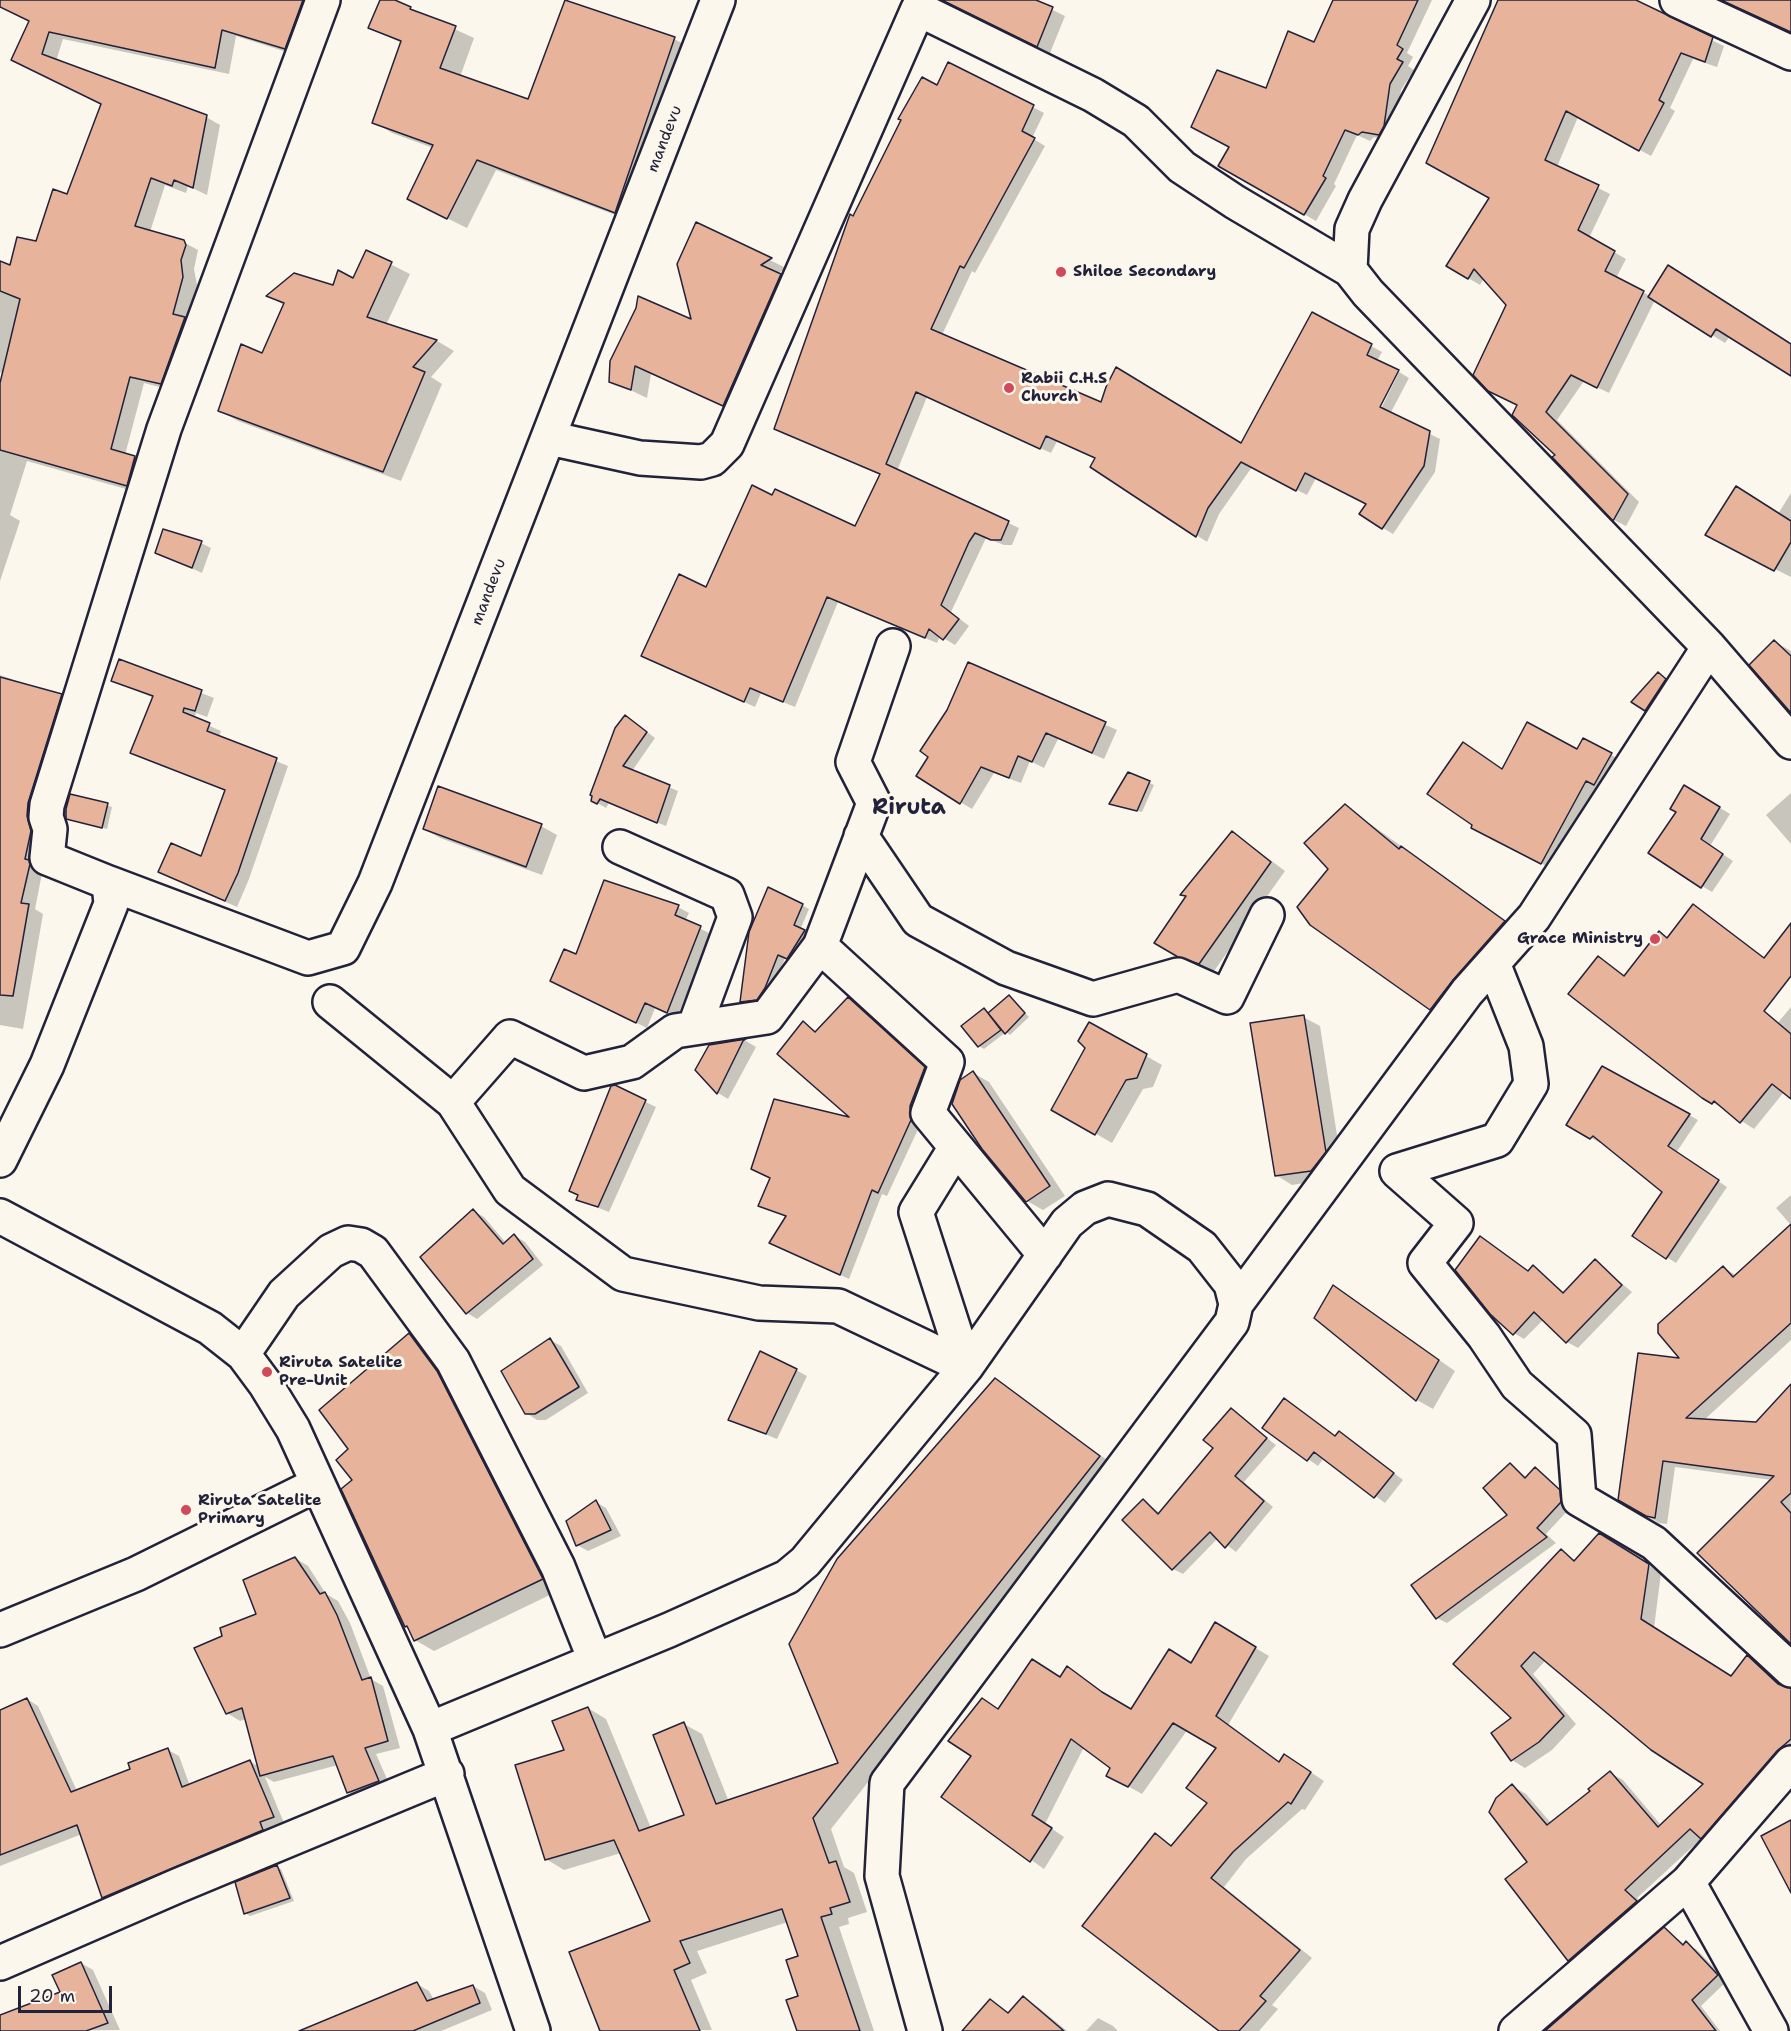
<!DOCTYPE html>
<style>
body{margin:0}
#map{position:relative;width:1791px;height:2031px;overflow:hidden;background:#fbf7ec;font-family:"Shantell Sans",sans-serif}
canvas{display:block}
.scale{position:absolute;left:18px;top:1986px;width:94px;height:27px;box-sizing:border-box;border:3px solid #22223b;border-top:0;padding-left:8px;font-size:18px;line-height:21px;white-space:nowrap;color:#22223b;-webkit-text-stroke:4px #fbf7ec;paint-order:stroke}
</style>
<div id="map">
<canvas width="1791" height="2031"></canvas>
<div class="scale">20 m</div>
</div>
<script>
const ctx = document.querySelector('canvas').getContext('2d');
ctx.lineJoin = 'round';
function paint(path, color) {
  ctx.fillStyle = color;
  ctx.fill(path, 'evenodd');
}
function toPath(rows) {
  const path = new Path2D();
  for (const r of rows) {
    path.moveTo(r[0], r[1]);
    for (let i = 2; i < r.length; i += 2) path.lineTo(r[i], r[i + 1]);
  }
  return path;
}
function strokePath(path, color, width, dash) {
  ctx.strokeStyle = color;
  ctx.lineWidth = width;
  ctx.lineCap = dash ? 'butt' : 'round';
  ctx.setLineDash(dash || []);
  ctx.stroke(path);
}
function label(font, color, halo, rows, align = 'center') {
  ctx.font = font + ' "Shantell Sans",sans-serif';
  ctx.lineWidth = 6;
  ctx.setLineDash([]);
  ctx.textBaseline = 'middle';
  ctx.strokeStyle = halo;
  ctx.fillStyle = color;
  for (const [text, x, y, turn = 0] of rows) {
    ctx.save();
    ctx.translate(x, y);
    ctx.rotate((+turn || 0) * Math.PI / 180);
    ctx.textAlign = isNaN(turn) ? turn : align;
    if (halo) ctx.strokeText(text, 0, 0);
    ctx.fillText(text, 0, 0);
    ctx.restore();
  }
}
const shadow = toPath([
 [0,0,307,0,299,56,236,36,229,74,63,39,56,61,206,117,220,125,207,195,188,186,186,193,165,185,150,232,183,242,198,250,194,269,197,285,187,320,198,327,175,391,144,383,125,455,148,465,140,493,27,461,10,515,20,521,0,581,0,390,4,375,0,372,0,263,11,267,37,243,68,195,103,105,26,67,31,22,0,7],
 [382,0,391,0,474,38,460,77,529,101,674,39,693,49,634,222,496,170,467,228,428,209,433,148,392,133,374,122,402,43,370,28],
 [943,0,1032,0,1065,16,1050,53],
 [1335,0,1432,0,1407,53,1413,57,1408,66,1414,70,1401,90,1395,133,1390,141,1374,137,1370,141,1357,135,1334,184,1336,186,1316,221,1220,165,1267,90,1315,44],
 [1500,0,1627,0,1724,46,1717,67,1693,59,1670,108,1675,111,1651,156,1578,117,1557,167,1610,194,1589,238,1626,259,1616,278,1650,296,1791,344,1791,375,1730,336,1725,343,1655,300,1609,393,1584,381,1557,420,1639,502,1626,526,1614,520,1555,457,1557,455,1519,405,1508,305,1484,278,1480,285,1448,266,1491,197],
 [949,64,1044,113,1032,138,1045,146,975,273,972,271,942,335,1102,404,1242,445,1312,314,1382,352,1377,361,1375,413,1378,415,1399,372,1409,378,1390,414,1440,439,1435,472,1393,534,1383,528,1368,504,1316,478,1307,495,1252,467,1219,514,1207,542,1092,467,1097,458,1057,441,1051,453,927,397,897,471,1019,528,1012,545,1004,545,986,538,951,612,969,626,955,645,940,636,937,643,838,602,795,707,761,693,755,707,643,656,707,589,856,528,881,475,776,428,854,218],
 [697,224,786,268,777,274,796,284,740,413,651,374,647,398,611,381,693,322],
 [366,252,410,274,386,325,437,341,454,351,431,377,442,384,401,481,238,421,220,411,262,355,284,305,268,296,334,287,354,280],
 [1791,493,1791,577,1718,541,1778,514],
 [201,543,211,548,202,573,156,552],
 [1775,642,1791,651,1791,713],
 [120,661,214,698,207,717,196,713,194,719,221,731,219,737,288,766,249,879,237,907,172,878,202,858,226,791,132,753,154,698,113,681],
 [969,664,1117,730,1104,759,1058,739,1044,768,1030,761,1021,783,994,773,972,809,960,802,930,756],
 [0,675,61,696,75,704,35,909,43,914,23,1029,0,1025],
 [1663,677,1670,683,1650,713,1634,702],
 [634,722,655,738,632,771,678,791,666,826,609,803,606,808,592,800],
 [1584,740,1622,761,1605,790,1597,786,1552,869,1483,833,1503,770,1578,751],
 [1128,773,1154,785,1142,812,1111,803],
 [1685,787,1730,814,1710,846,1733,861,1712,892,1702,886,1678,812],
 [1791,793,1791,844,1766,815],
 [71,795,112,807,107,829,68,818],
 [1345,806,1519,930,1445,1018,1311,924,1330,869],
 [541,826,557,835,542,875,440,838,424,829],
 [1233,832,1285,871,1214,971,1195,965,1156,943,1187,897,1183,894],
 [605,882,678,907,689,913,685,921,711,934,677,1018,655,1008,647,1028,562,986,577,956],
 [802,905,809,909,800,930,812,935,795,962,785,958,772,992,764,1003,748,1005,741,1001],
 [1693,906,1788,975,1748,1034,1760,1044,1791,1007,1791,1097,1784,1092,1754,1129,1703,1096,1598,958,1626,976,1659,933,1669,938],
 [1009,997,1029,1017,1010,1035,1006,1032,984,1049,979,1046,985,1010,989,1013],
 [848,998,933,1074,920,1125,887,1196,882,1194,849,1279,771,1243,787,1217,759,1205,854,1120,804,1023,817,1032],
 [1303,1017,1320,1026,1341,1161,1328,1179,1292,1185,1276,1175],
 [1090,1024,1162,1065,1153,1087,1143,1089,1112,1143,1053,1109,1087,1048],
 [746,1041,756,1047,728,1099,718,1093,696,1070,710,1046],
 [1603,1068,1698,1120,1676,1153,1727,1187,1676,1263,1634,1236,1664,1192,1602,1141,1600,1143,1568,1124],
 [973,1073,989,1082,1065,1196,1043,1210,1027,1201],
 [614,1087,656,1107,609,1212,578,1200],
 [1791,1195,1791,1225,1776,1208],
 [473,1211,484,1217,506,1243,515,1236,525,1242,543,1265,477,1319,467,1313],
 [1791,1226,1791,1340,1703,1421,1757,1424,1791,1395,1791,1642,1772,1480,1675,1467,1667,1524,1659,1523,1619,1499,1723,1267,1737,1276],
 [1595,1261,1632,1292,1578,1348,1567,1342,1544,1319,1524,1339,1514,1333,1529,1272,1534,1267,1565,1293],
 [1334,1287,1455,1371,1433,1409,1417,1400,1316,1317],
 [409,1335,428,1346,560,1590,434,1651,415,1640,406,1626,354,1480,350,1449],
 [550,1340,561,1346,588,1393,546,1420,537,1420,526,1413],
 [796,1370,807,1376,777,1439,730,1420],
 [995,1380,1117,1467,831,1829,844,1867,854,1873,867,1912,848,1918,849,1924,839,1927,874,2031,799,2031,800,1957,788,1922,697,1951,707,1973,691,1980,712,2030,599,2031,571,1952,652,1922,621,1853,564,1870,546,1859,566,1751,588,1708,606,1719,651,1828,686,1816,684,1724,702,1734,729,1802,840,1764],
 [1285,1400,1336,1437,1340,1433,1350,1439,1403,1480,1385,1503,1324,1458,1318,1466,1308,1459],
 [1231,1410,1276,1445,1244,1482,1273,1507,1236,1552,1218,1538,1183,1574,1173,1569,1143,1501,1160,1513,1215,1448],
 [1510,1465,1527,1478,1535,1469,1545,1475,1569,1498,1570,1508,1546,1534,1556,1543,1447,1623,1437,1618,1509,1515],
 [596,1502,606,1508,621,1536,588,1551,577,1545],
 [1600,1535,1661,1573,1654,1628,1732,1677,1748,1657,1761,1665,1789,1690,1791,1695,1791,1757,1714,1845,1702,1838,1637,1898,1649,1909,1582,1967,1569,1960,1529,1862,1512,1786,1526,1794,1551,1823,1592,1792,1610,1773,1623,1780,1661,1825,1705,1784,1546,1660,1533,1674,1576,1724,1552,1750,1525,1768,1512,1760,1514,1719,1455,1664,1561,1551,1576,1561],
 [295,1558,308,1566,326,1594,338,1601,350,1623,371,1679,383,1686,400,1748,376,1754,391,1788,361,1800,348,1792,338,1765,274,1782,265,1777,284,1823,270,1828,273,1836,114,1903,103,1897,82,1834,0,1866,0,1711,27,1699,38,1706,77,1791,132,1770,168,1750,179,1756,190,1786,250,1761,259,1767,246,1719,240,1721,227,1713,223,1637,257,1615],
 [1215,1624,1269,1656,1228,1725,1280,1763,1298,1764,1324,1781,1305,1810,1302,1809,1246,1859,1224,1887,1312,1958,1272,2005,1278,2009,1259,2031,1221,2031,1156,1835,1173,1846,1210,1803,1218,1747,1188,1729,1142,1794,1108,1775,1112,1768,1084,1747,1045,1824,1064,1837,1044,1869,943,1797,973,1756,999,1710,1061,1679,1067,1668,1132,1711,1191,1664],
 [277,1867,281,1869,294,1901,250,1916,245,1913],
 [1665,1929,1685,1945,1696,1949,1727,1981,1701,2006,1720,2031,1545,2031],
 [81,1963,93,1970,120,2030,0,2031,0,2017,62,1993],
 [417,1984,429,1991,434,2000,473,1986,485,1993,492,2010,441,2031,301,2031],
 [1023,1998,1038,2007,1067,2031,964,2031,990,2001,1010,2013],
 [1098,2018,1113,2026,1118,2031,1086,2031]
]);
const building = toPath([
 [0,0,303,0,285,49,222,30,215,68,49,32,42,54,207,115,193,188,174,180,172,186,151,178,135,226,184,240,186,245,181,260,183,277,173,314,185,317,161,384,130,377,111,449,135,456,127,486,0,450,0,383,20,299,0,291,0,261,10,265,17,237,36,241,53,189,67,194,101,104,11,60,29,21,0,7,0,0],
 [380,0,395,0,411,7,410,9,456,26,440,68,528,99,565,0,675,37,615,213,477,160,447,219,407,199,433,145,372,123,401,41,368,28,380,0],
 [942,0,1036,0,1053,7,1037,47,942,0],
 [1333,0,1418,0,1397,45,1403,49,1397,59,1403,62,1390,84,1384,126,1379,135,1362,132,1358,135,1345,130,1323,176,1326,178,1304,215,1218,166,1229,147,1191,127,1217,70,1266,88,1288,31,1314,42,1333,0],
 [1498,0,1636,0,1713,37,1705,62,1681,53,1659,100,1664,103,1639,151,1566,111,1545,160,1599,185,1578,230,1615,251,1605,271,1644,291,1597,388,1571,375,1546,412,1628,494,1613,521,1552,457,1555,455,1512,415,1517,405,1488,391,1473,375,1506,305,1474,269,1468,279,1446,266,1489,198,1426,163,1498,0],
 [1721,0,1791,0,1791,32,1721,0],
 [948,62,1034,105,1022,131,1035,138,964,268,960,266,931,329,1101,402,1106,387,1116,367,1241,443,1312,312,1372,344,1367,355,1399,370,1380,407,1430,431,1424,466,1382,529,1359,514,1366,504,1305,473,1296,491,1241,462,1208,508,1196,537,1090,467,1095,458,1046,436,1040,449,916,392,886,464,1009,521,1001,540,991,540,975,533,969,542,941,605,959,619,943,640,929,629,925,638,827,597,783,702,750,688,744,702,641,656,679,574,706,587,752,485,772,495,775,489,855,526,880,474,774,429,850,214,853,216,901,120,898,119,922,77,937,85,948,62],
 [696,222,772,258,761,265,781,274,723,406,635,366,631,390,609,382,610,361,636,308,638,296,691,319,677,264,696,222],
 [366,250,392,262,367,317,437,340,413,367,425,372,383,472,218,411,241,344,262,353,284,303,266,296,294,273,333,285,338,270,353,278,366,250],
 [1668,265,1791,344,1791,376,1716,329,1711,337,1648,297,1668,265],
 [1736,486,1791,521,1791,542,1774,571,1705,535,1736,486],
 [163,529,202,541,192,568,155,553,163,529],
 [1774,640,1791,656,1791,713,1749,665,1774,640],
 [119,659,202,690,195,711,184,708,183,712,210,723,207,731,277,758,238,873,225,901,158,872,171,843,201,856,225,790,130,753,153,696,111,681,119,659],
 [968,662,1106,722,1092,753,1046,733,1032,762,1018,756,1009,778,981,767,960,804,916,776,928,757,920,751,947,710,968,662],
 [1658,672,1666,679,1645,711,1631,702,1658,672],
 [0,677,62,694,28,803,27,816,31,831,25,859,29,860,30,864,21,903,29,904,13,996,0,995,0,677],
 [625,715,647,732,623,766,670,785,657,823,600,799,597,804,591,801,592,796,590,795,615,728,625,715],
 [1527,722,1577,749,1583,738,1612,753,1594,785,1586,781,1541,864,1471,828,1472,825,1427,794,1463,742,1502,769,1527,722],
 [1128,772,1150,781,1137,811,1109,804,1128,772],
 [1684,785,1720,807,1701,839,1723,854,1701,888,1648,853,1676,812,1670,809,1684,785],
 [438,786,542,824,526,867,423,829,438,786],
 [70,794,108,803,102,828,66,819,66,809,70,794],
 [1345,804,1399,849,1401,846,1505,921,1453,980,1430,1010,1310,925,1297,907,1328,869,1304,843,1345,804],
 [1232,831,1271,862,1199,964,1178,957,1154,943,1186,896,1180,895,1232,831],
 [604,880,679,905,675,915,701,926,667,1013,645,1003,636,1023,550,981,564,949,576,954,604,880],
 [768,887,803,904,794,925,805,930,787,959,778,955,765,988,757,1000,740,1002,749,932,768,887],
 [1693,904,1764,958,1791,923,1791,976,1764,1011,1791,1034,1791,1099,1772,1084,1740,1123,1714,1101,1712,1104,1702,1098,1568,994,1598,956,1624,976,1659,931,1667,938,1693,904],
 [1009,995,1025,1013,1005,1034,988,1013,1009,995],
 [848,997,925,1067,910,1106,911,1120,878,1193,872,1190,840,1275,769,1243,786,1216,758,1206,770,1178,751,1169,774,1099,849,1117,777,1054,803,1021,815,1032,848,997],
 [984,1008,1001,1030,978,1047,961,1026,984,1008],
 [1304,1015,1326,1152,1311,1171,1275,1176,1250,1023,1304,1015],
 [1089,1022,1147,1054,1137,1078,1126,1080,1095,1135,1051,1110,1085,1048,1078,1041,1089,1022],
 [746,1039,743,1041,717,1094,695,1070,709,1045,746,1039],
 [1602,1066,1690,1114,1668,1146,1719,1180,1666,1259,1632,1236,1662,1192,1593,1136,1590,1139,1566,1125,1602,1066],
 [973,1071,1050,1186,1026,1202,982,1149,952,1104,960,1080,973,1071],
 [615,1085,646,1100,598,1207,576,1200,578,1195,569,1191,611,1086,615,1085],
 [473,1209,503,1244,514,1234,533,1259,466,1314,420,1257,473,1209],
 [1791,1224,1791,1323,1686,1418,1756,1422,1791,1384,1791,1493,1781,1502,1791,1513,1791,1644,1697,1553,1774,1476,1663,1461,1655,1518,1646,1516,1618,1500,1638,1353,1679,1358,1658,1333,1658,1324,1723,1266,1733,1277,1791,1224],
 [1480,1236,1528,1271,1533,1265,1563,1293,1595,1259,1622,1285,1566,1343,1534,1312,1513,1335,1490,1314,1455,1270,1480,1236],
 [1333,1285,1439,1360,1416,1401,1314,1318,1333,1285],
 [409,1333,437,1371,543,1579,414,1641,407,1626,405,1627,341,1489,352,1480,336,1460,348,1449,319,1410,409,1333],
 [550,1338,579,1387,535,1414,525,1414,501,1371,550,1338],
 [760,1351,797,1369,766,1434,728,1420,760,1351],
 [995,1378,1100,1456,813,1818,829,1863,836,1861,850,1902,830,1908,832,1914,821,1917,860,2031,797,2031,786,2000,798,1996,786,1960,798,1956,782,1909,680,1941,690,1963,674,1970,700,2031,600,2031,569,1952,650,1921,614,1840,545,1860,515,1765,564,1750,552,1721,588,1707,639,1831,684,1815,653,1735,684,1722,716,1804,838,1763,789,1644,837,1559,995,1378],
 [1284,1398,1335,1436,1339,1431,1394,1473,1374,1498,1314,1452,1307,1461,1262,1428,1284,1398],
 [1231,1408,1267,1438,1235,1476,1264,1501,1225,1548,1210,1532,1172,1570,1122,1520,1143,1499,1158,1514,1213,1448,1203,1440,1231,1408],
 [1510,1463,1525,1478,1535,1467,1560,1490,1561,1502,1537,1528,1547,1537,1436,1619,1411,1585,1507,1515,1483,1488,1510,1463],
 [596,1500,611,1530,576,1546,566,1521,596,1500],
 [1599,1533,1649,1564,1641,1619,1731,1676,1747,1655,1778,1684,1791,1688,1791,1739,1777,1751,1701,1839,1690,1829,1625,1890,1637,1901,1568,1961,1505,1879,1527,1862,1489,1812,1496,1798,1512,1784,1547,1825,1590,1791,1588,1789,1610,1771,1658,1827,1703,1784,1651,1750,1534,1652,1521,1666,1564,1716,1539,1742,1511,1761,1491,1733,1511,1718,1453,1664,1561,1549,1574,1561,1599,1533],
 [295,1557,320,1594,325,1592,337,1615,362,1680,371,1677,388,1741,365,1748,379,1781,347,1793,333,1756,260,1776,242,1708,226,1714,194,1648,222,1636,220,1628,256,1614,243,1580,295,1557],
 [1215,1622,1256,1647,1216,1716,1279,1762,1284,1754,1311,1772,1291,1804,1288,1802,1233,1852,1211,1878,1300,1950,1260,1996,1266,2001,1239,2031,1219,2031,1082,1926,1155,1833,1171,1846,1207,1803,1186,1788,1216,1748,1173,1723,1128,1787,1106,1776,1110,1768,1071,1739,1032,1815,1052,1828,1030,1862,941,1797,971,1756,948,1741,982,1698,998,1709,1032,1659,1060,1677,1067,1666,1102,1692,1131,1709,1169,1649,1191,1663,1215,1622],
 [27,1698,71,1792,130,1769,128,1763,168,1748,182,1787,250,1760,274,1817,260,1822,263,1830,102,1898,77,1825,0,1855,0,1710,27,1698],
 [1791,1820,1791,1893,1761,1836,1791,1820],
 [277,1865,290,1898,244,1914,235,1882,277,1865],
 [1664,1927,1683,1945,1686,1941,1718,1975,1692,2000,1716,2031,1545,2031,1664,1927],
 [81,1962,108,2023,86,2031,0,2031,0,2015,60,1992,52,1975,81,1962],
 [417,1982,427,2001,473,1985,480,2003,413,2031,299,2031,417,1982],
 [1023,1996,1064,2031,962,2031,990,1999,1008,2013,1023,1996]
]);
const minor = toPath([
 [1473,0,1365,200,1352,229,1350,270,1368,293,1709,647,1791,742],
 [1677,0,1791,53],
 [549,438,640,458,701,462,712,459,727,444,918,9,1093,95,1136,121,1182,167,1235,202,1350,270],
 [893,646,853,762,874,803,820,946,947,1062,928,1113,1045,1255],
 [861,836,918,920,1006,968,1093,999,1178,975,1227,997,1267,915],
 [620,847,727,895,735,917,694,1028],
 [109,883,308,958,343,948,375,883,718,0],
 [1493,963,1526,1046,1531,1084,1497,1140,1397,1171,1456,1223,1425,1263,1484,1336,1517,1385,1574,1435,1579,1499,1654,1543,1791,1670],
 [330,1002,453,1102,510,1037,584,1073,632,1062,675,1031,767,1017,820,946],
 [453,1102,510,1190,623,1274,759,1303,838,1306,966,1367],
 [956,1147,916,1212,966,1367],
 [0,1160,47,1065,111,904,109,883,47,858,50,829,46,817,47,805,164,429,323,0],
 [0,1216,210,1328,243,1354,266,1385,293,1429,430,1729,533,2031],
 [1236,1304,1467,992,1534,917,1709,647],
 [243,1354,284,1294,331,1251,348,1243,361,1245,373,1252,453,1361,558,1567,595,1660],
 [0,1630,136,1574,318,1484],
 [430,1729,669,1630,787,1577,805,1562,966,1367,1067,1223,1085,1208,1108,1199,1147,1209,1202,1247,1231,1284,1236,1304,1232,1322,887,1783,882,1876,925,2031],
 [1688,1882,1771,2031],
 [0,1963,177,1886,447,1774],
 [1516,2031,1688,1882,1791,1763]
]);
const markers = [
 [1061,272,6,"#d1495b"],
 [1009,388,6,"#d1495b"],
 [1655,939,6,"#d1495b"],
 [267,1372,6,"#d1495b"],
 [186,1510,6,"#d1495b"]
];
const streetNames = [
 ["mandevu",665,139,-69],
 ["mandevu",489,592,-69]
];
const poiNames = [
 ["Shiloe Secondary",1073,272],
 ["Rabii C.H.S",1021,379],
 ["Church",1021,397],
 ["Grace Ministry",1643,939,"right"],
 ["Riruta Satelite",279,1363],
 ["Pre-Unit",279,1381],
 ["Riruta Satelite",198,1501],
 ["Primary",198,1519]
];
const districtNames = [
 ["Riruta",909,808]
];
paint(shadow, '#0003');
paint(building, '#e7b39a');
strokePath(building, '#22223b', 1.5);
strokePath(minor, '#22223b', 38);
strokePath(minor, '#fbf7ec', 33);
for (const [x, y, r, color] of markers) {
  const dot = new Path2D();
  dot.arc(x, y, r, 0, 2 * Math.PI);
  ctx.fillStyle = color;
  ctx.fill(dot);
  strokePath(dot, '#fbf7ec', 2);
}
label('16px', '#22223b', '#fbf7ec', streetNames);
label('bold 16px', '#22223b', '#fbf7ec', poiNames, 'left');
label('bold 22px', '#22223b', '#fbf7ec', districtNames);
</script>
